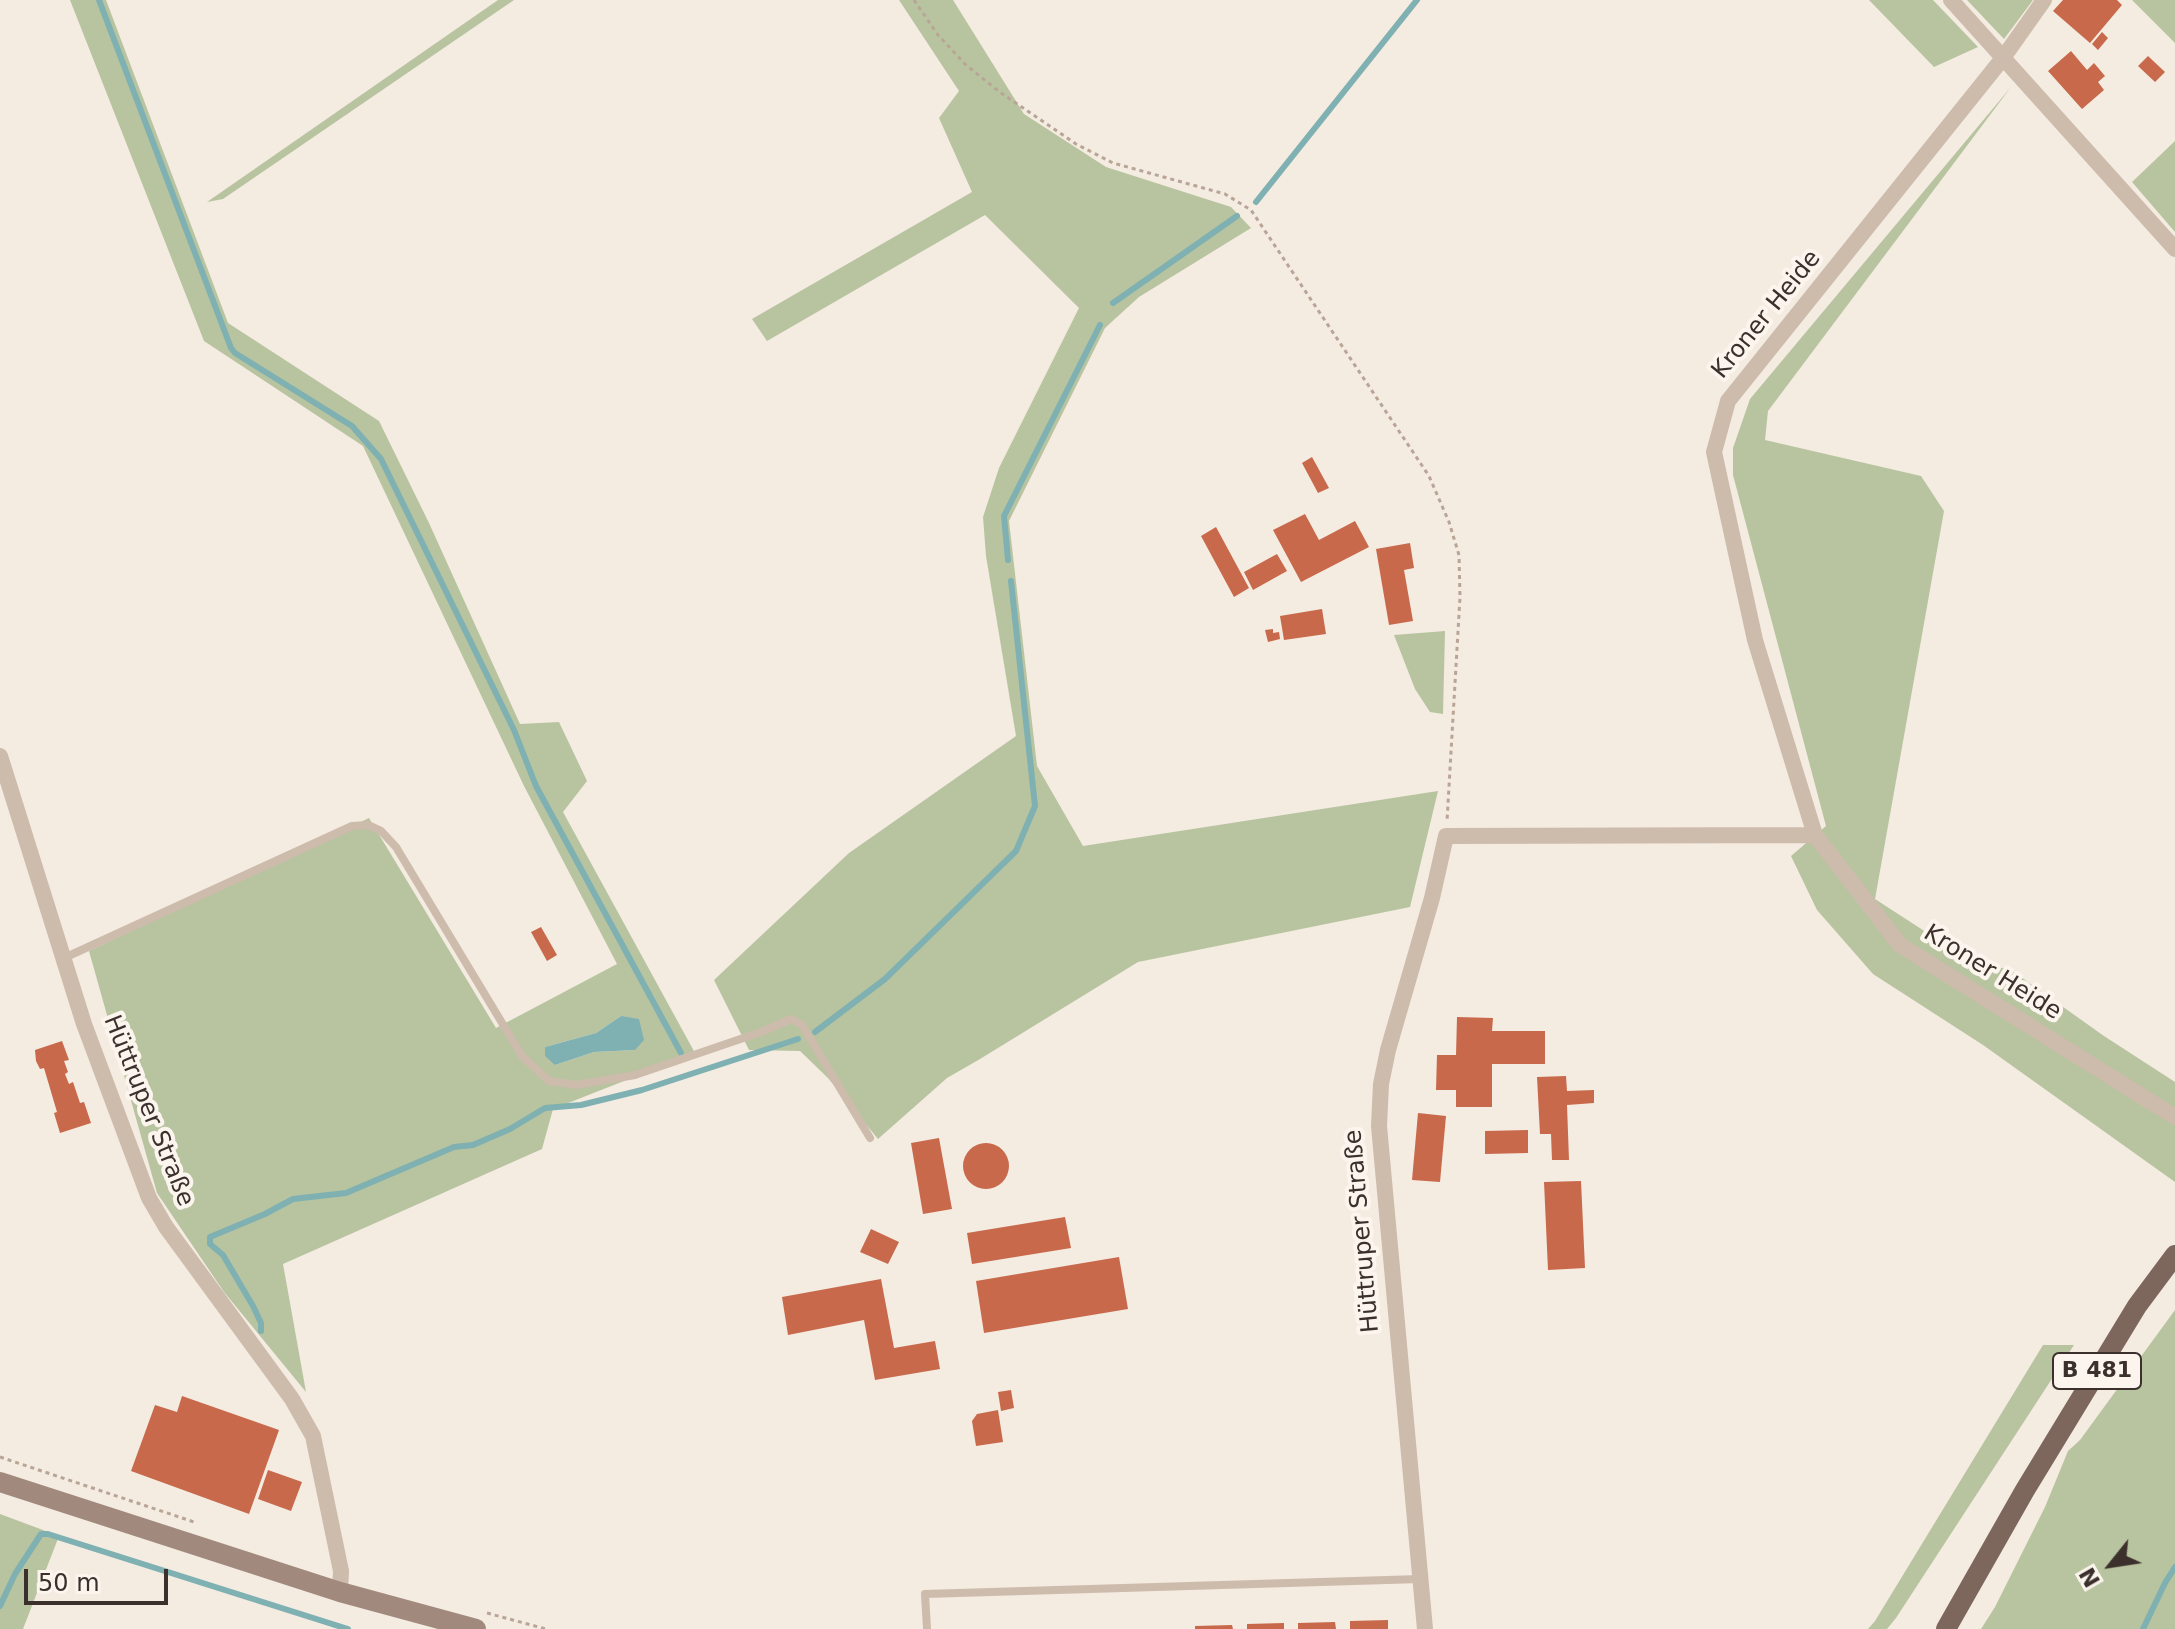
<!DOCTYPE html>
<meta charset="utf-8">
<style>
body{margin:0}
#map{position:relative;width:2175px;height:1629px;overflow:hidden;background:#f4ebe1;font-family:"DejaVu Sans",sans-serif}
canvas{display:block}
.north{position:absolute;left:2071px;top:1525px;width:80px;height:80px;-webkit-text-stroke:6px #fbf5ee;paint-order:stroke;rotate:240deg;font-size:22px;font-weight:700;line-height:32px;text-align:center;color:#3b302b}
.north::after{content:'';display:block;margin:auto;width:28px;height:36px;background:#3b302b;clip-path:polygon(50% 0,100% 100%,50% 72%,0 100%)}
.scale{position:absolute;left:24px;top:1569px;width:144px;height:36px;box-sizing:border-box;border:4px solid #3b302b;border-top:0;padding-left:10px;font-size:24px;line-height:28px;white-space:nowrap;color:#3b302b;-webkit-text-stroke:6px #fbf5ee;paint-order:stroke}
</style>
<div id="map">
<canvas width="2175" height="1629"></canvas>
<div class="north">N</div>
<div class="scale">50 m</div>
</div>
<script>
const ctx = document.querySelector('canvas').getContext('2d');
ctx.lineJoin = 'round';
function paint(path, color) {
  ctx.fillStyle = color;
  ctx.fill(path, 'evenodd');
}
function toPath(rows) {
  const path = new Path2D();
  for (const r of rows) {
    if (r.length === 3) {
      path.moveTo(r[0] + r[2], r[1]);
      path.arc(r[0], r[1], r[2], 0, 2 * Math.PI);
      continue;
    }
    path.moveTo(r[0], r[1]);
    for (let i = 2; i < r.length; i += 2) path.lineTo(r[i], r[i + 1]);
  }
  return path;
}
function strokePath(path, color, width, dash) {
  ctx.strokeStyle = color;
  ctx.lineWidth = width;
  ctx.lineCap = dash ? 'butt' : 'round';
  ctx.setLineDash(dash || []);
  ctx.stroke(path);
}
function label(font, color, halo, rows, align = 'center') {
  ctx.font = font + ' "DejaVu Sans",sans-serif';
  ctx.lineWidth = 8;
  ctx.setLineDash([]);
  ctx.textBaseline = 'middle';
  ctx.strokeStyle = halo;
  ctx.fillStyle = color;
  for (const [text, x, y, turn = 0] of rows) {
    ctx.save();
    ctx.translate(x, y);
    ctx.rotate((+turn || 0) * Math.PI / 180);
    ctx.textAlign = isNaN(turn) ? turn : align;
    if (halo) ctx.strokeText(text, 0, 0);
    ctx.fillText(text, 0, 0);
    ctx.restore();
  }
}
const green = toPath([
 [70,0,106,0,228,323,379,421,429,523,520,724,559,722,587,781,563,812,695,1053,553,1109,542,1149,283,1264,306,1392,224,1292,157,1193,89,951,369,818,496,1028,617,964,524,786,363,446,204,341],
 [621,1016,635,1050,594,1052,555,1065,545,1047,596,1033],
 [498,0,514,0,223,199,207,202],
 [899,0,953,0,1024,114,1106,167,1231,207,1251,228,1139,297,1105,328,1009,521,1037,766,1083,846,1438,791,1410,907,1138,962,980,1059,947,1078,878,1139,828,1078,800,1051,749,1050,714,980,849,853,1016,736,986,556,983,517,999,468,1079,308,985,215,767,341,752,319,972,192,939,118,959,91],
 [1869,0,1933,0,1978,47,1934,67],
 [1967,0,2033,0,2004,39],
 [2132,0,2175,0,2175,43],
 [2011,87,1768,411,1765,440,1921,476,1944,511,1875,899,1969,960,2011,970,2104,1036,2175,1082,2175,1182,1983,1045,1873,974,1817,910,1791,856,1826,826,1733,475,1733,448,1750,399],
 [2175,141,2175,232,2132,182],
 [1445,631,1443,714,1430,712,1415,689,1394,635],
 [2175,1310,2175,1629,1981,1629,1995,1607,2045,1507,2068,1451,2080,1440],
 [2043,1345,2074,1345,1896,1618,1887,1629,1868,1629,1875,1621],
 [0,1514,59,1536,23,1629,0,1629]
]);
const water = toPath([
 [621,1016,639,1019,644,1040,635,1050,594,1052,555,1065,545,1056,545,1047,596,1033]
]);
const stream = toPath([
 [99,0,231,348,235,353,352,426,381,459,514,730,536,786,681,1053],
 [1256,202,1417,0],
 [1113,303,1237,216],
 [1008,560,1004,516,1100,325],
 [815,1032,885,979,1016,851,1035,806,1011,581],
 [261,1331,261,1323,253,1306,223,1255,210,1244,210,1237,265,1214,293,1199,346,1193,454,1147,473,1145,510,1129,545,1108,581,1105,642,1090,798,1039],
 [0,1606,15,1574,41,1534,48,1534,348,1629],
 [2143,1629,2165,1583,2175,1567]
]);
const building = toPath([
 [2063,0,2117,0,2122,5,2090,43,2053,11],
 [2102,32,2108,38,2098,50,2092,44],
 [2071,51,2087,70,2094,63,2105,76,2098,82,2104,90,2082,109,2048,71],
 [2148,56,2165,72,2155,82,2138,66],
 [1312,457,1329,488,1318,493,1302,463],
 [1305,514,1319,540,1355,521,1369,547,1301,582,1273,530],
 [1216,527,1249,588,1234,597,1201,536],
 [1410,543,1414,568,1404,570,1413,621,1389,625,1376,549],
 [1277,554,1287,571,1253,590,1244,572],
 [1322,609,1326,634,1284,640,1280,616],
 [1273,629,1273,633,1279,632,1280,639,1268,642,1265,630],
 [541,927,557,955,547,961,531,932],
 [1457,1017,1493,1018,1492,1031,1545,1031,1545,1064,1492,1064,1492,1107,1456,1107,1456,1090,1436,1090,1437,1055,1456,1055],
 [62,1041,69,1060,64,1061,68,1072,65,1074,69,1084,73,1082,80,1103,84,1102,91,1123,60,1133,54,1113,57,1112,44,1068,40,1069,36,1061,35,1050],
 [1566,1076,1567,1091,1594,1090,1594,1103,1567,1105,1569,1160,1552,1160,1551,1134,1540,1134,1537,1077],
 [1418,1113,1446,1116,1440,1182,1412,1180],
 [1528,1130,1528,1153,1485,1154,1485,1131],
 [939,1138,952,1209,923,1214,911,1143],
 [986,1166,23],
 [1581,1181,1585,1268,1548,1270,1544,1182],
 [1065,1217,1071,1248,972,1264,967,1233],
 [871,1229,899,1242,888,1264,860,1252],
 [1119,1257,1128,1309,984,1333,976,1281],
 [881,1279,894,1348,935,1341,940,1369,875,1380,864,1320,788,1335,782,1297],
 [1011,1390,1014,1408,1001,1411,998,1392],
 [182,1396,279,1430,249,1514,131,1471,155,1405,177,1412],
 [998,1410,1003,1442,976,1446,972,1421,977,1414],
 [268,1470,302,1482,291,1511,258,1499],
 [1388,1620,1388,1629,1350,1629,1350,1621],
 [1335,1622,1336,1629,1298,1629,1298,1623],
 [1284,1623,1284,1629,1247,1629,1247,1624],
 [1232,1625,1233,1629,1195,1629,1195,1626]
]);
const path = toPath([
 [914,0,938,35,966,65,1001,93,1076,144,1113,163,1225,194,1251,210,1429,476,1449,522,1459,555,1460,597,1447,821],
 [0,1457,197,1523],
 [487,1613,546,1629]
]);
const lane = toPath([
 [64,958,352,826,368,825,381,831,396,847,522,1056,549,1081,576,1085,635,1075,761,1032,791,1019,802,1025,870,1138],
 [927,1629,925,1594,1420,1579]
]);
const street = toPath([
 [1951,0,2175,249],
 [0,756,84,1024,149,1198,166,1227,292,1399,313,1436,341,1571,340,1592],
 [1815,835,1900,945,2175,1117],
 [1425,1629,1379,1126,1381,1084,1388,1050,1432,898,1446,836,1815,835,1755,640,1714,452,1728,401,2003,58,2044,0]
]);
const secondary = toPath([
 [0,1482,340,1592,476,1629]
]);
const primary = toPath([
 [1946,1629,2025,1490,2137,1306,2175,1255]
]);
const shields = [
 [2097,1371,88]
];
const shieldNames = [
 ["B 481",2097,1371]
];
const streetNames = [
 ["Kroner Heide",1767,315,-51],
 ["Kroner Heide",1992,973,32],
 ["Hüttruper Straße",148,1111,68],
 ["Hüttruper Straße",1363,1231,-95]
];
paint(green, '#b8c4a0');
paint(water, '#7fb0b2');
strokePath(stream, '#7fb0b2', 6);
paint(building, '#c8694b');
strokePath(path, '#b9a596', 3, [4, 4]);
strokePath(lane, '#cdbbac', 8);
strokePath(street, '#cdbbac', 16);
strokePath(secondary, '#a18a7d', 20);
strokePath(primary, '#7d675c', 20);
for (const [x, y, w] of shields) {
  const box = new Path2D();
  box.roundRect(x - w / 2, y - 18, w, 36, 6);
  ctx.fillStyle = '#fbf5ee';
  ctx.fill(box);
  strokePath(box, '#3b302b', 2);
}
label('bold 22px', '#3b302b', null, shieldNames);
label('24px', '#3b302b', '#fbf5ee', streetNames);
</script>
